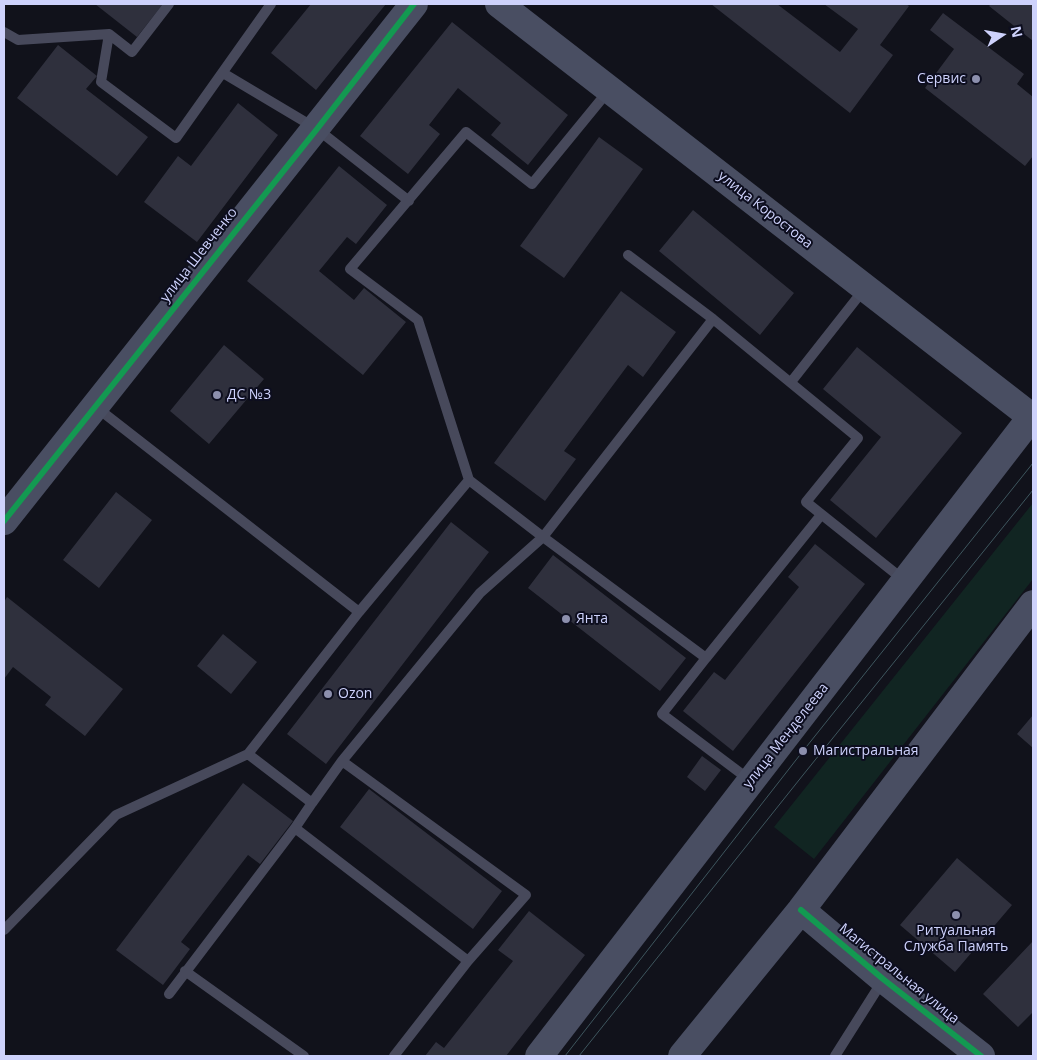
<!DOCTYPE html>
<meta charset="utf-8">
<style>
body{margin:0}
#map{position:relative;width:1037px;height:1060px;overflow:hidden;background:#11121b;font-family:"Open Sans",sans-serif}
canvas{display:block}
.frame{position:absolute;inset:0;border:5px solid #ced2fc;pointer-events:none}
.north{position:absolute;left:977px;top:10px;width:50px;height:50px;-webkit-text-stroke:4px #0d0e1f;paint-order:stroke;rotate:78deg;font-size:14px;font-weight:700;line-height:20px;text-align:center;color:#ced2fc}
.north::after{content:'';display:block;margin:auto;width:18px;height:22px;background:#ced2fc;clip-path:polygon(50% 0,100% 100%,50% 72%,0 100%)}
</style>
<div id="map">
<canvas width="1037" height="1060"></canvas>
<div class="frame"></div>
<div class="north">N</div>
</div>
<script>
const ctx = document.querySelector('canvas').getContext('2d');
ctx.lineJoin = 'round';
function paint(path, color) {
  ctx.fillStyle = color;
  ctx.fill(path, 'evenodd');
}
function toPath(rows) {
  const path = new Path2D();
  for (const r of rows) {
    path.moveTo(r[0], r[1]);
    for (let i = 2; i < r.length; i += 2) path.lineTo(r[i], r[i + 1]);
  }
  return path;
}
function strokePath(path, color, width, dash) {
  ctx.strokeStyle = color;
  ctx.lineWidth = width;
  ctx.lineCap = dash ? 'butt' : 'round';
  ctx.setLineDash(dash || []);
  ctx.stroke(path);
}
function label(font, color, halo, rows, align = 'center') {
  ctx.font = font + ' "Open Sans",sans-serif';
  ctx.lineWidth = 4;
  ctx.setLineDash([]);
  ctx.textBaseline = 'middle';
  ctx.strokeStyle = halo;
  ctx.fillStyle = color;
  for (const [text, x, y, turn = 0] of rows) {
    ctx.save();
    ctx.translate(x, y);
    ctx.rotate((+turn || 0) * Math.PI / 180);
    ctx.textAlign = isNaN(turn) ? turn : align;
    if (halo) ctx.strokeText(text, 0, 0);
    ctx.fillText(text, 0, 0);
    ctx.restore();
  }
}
const green = toPath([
 [1033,503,1033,579,814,859,774,827]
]);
const building = toPath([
 [95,4,163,4,137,37],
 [311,4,386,4,316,90,271,53],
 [711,4,777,4,840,52,858,29,824,4,906,4,909,6,880,45,893,55,850,113],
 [991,4,1033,4,1033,41,989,6],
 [943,13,1024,74,1017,84,1033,97,1033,156,1025,166,925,88,954,49,930,30],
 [452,22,568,115,528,165,491,135,501,123,458,88,429,125,440,134,408,174,360,136],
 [58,45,97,76,86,89,148,137,117,176,17,98],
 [238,103,278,135,197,242,144,202,178,156,191,166],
 [599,137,643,169,564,278,520,246],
 [339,166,387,205,356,244,347,237,319,271,354,300,364,288,406,322,363,375,247,281],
 [693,210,794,293,760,335,659,251],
 [621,291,676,332,643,377,628,365,564,451,576,459,545,501,494,463],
 [224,345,264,379,209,444,170,411],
 [857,347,962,433,876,538,830,500,881,437,823,389],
 [116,492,152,520,99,588,63,560],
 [451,522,489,552,326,764,287,734],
 [815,544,865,584,733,751,683,711,714,672,725,680,799,587,788,577],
 [553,555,686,658,660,691,528,588],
 [7,597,123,689,85,736,45,705,51,697,13,667,4,679,4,602],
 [223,634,257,662,231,694,197,666],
 [1033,715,1033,748,1017,734],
 [702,756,721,770,705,791,687,777],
 [243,783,293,821,260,864,248,855,181,942,190,949,163,985,116,950],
 [369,789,502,891,473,929,340,827],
 [957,858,1012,905,955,972,900,925],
 [529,911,585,955,506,1056,425,1056,436,1042,444,1048,513,961,498,950],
 [1033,941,1033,1012,1018,1027,983,994]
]);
const lane = toPath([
 [4,32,18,40,109,34,132,52,169,4],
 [109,34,101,82,176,138,271,4],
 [223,73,317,129,409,201],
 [628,255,713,319],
 [791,382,865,288],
 [96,407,359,612],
 [821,515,706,658,543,537,713,319,858,438,806,502,905,581],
 [706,658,662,714,751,781],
 [248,754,359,612,469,480],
 [295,828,468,961],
 [4,930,116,815,248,754,312,803],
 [185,971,304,1056],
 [169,994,295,828,312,803,342,761],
 [394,1056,468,961,526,895,342,761,480,593,543,537,469,480,418,320,350,269,466,132,532,184,609,90],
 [835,1056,883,980]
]);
const secondary = toPath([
 [499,4,1033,418],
 [4,521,414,4],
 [801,910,883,979,981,1056],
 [539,1056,1033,415],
 [682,1056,801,910,1033,604]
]);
const tram = toPath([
 [565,1056,803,751,1033,463],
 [579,1056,803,775,1033,490]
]);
const cycleway = toPath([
 [4,521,317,129,414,4],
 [801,910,883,979,981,1056]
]);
const markers = [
 [976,79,5,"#8c8fad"],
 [217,395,5,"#8c8fad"],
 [566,619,5,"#8c8fad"],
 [328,694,5,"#8c8fad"],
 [803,751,5,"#8c8fad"],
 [956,915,5,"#8c8fad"]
];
const poiNames = [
 ["Сервис",966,79,"right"],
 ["ДС №3",227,395],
 ["Янта",576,619],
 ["Ozon",338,694],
 ["Магистральная",813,751],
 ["Ритуальная",956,931,"center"],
 ["Служба Память",956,947,"center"]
];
const streetNames = [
 ["улица Коростова",765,210,38],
 ["улица Шевченко",199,255,-52],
 ["улица Менделеева",786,736,-52],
 ["Магистральная улица",899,974,39]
];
paint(green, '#112522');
paint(building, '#2f303d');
strokePath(lane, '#47495b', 10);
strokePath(secondary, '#494e62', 28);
strokePath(tram, '#3e565e', 1);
strokePath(cycleway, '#139951', 6);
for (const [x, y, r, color] of markers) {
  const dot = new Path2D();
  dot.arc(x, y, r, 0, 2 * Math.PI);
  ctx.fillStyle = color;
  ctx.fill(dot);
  strokePath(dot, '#0d0e1f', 2);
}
label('14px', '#ced2fc', '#0d0e1f', poiNames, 'left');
label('14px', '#ced2fc', '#0d0e1f', streetNames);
</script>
